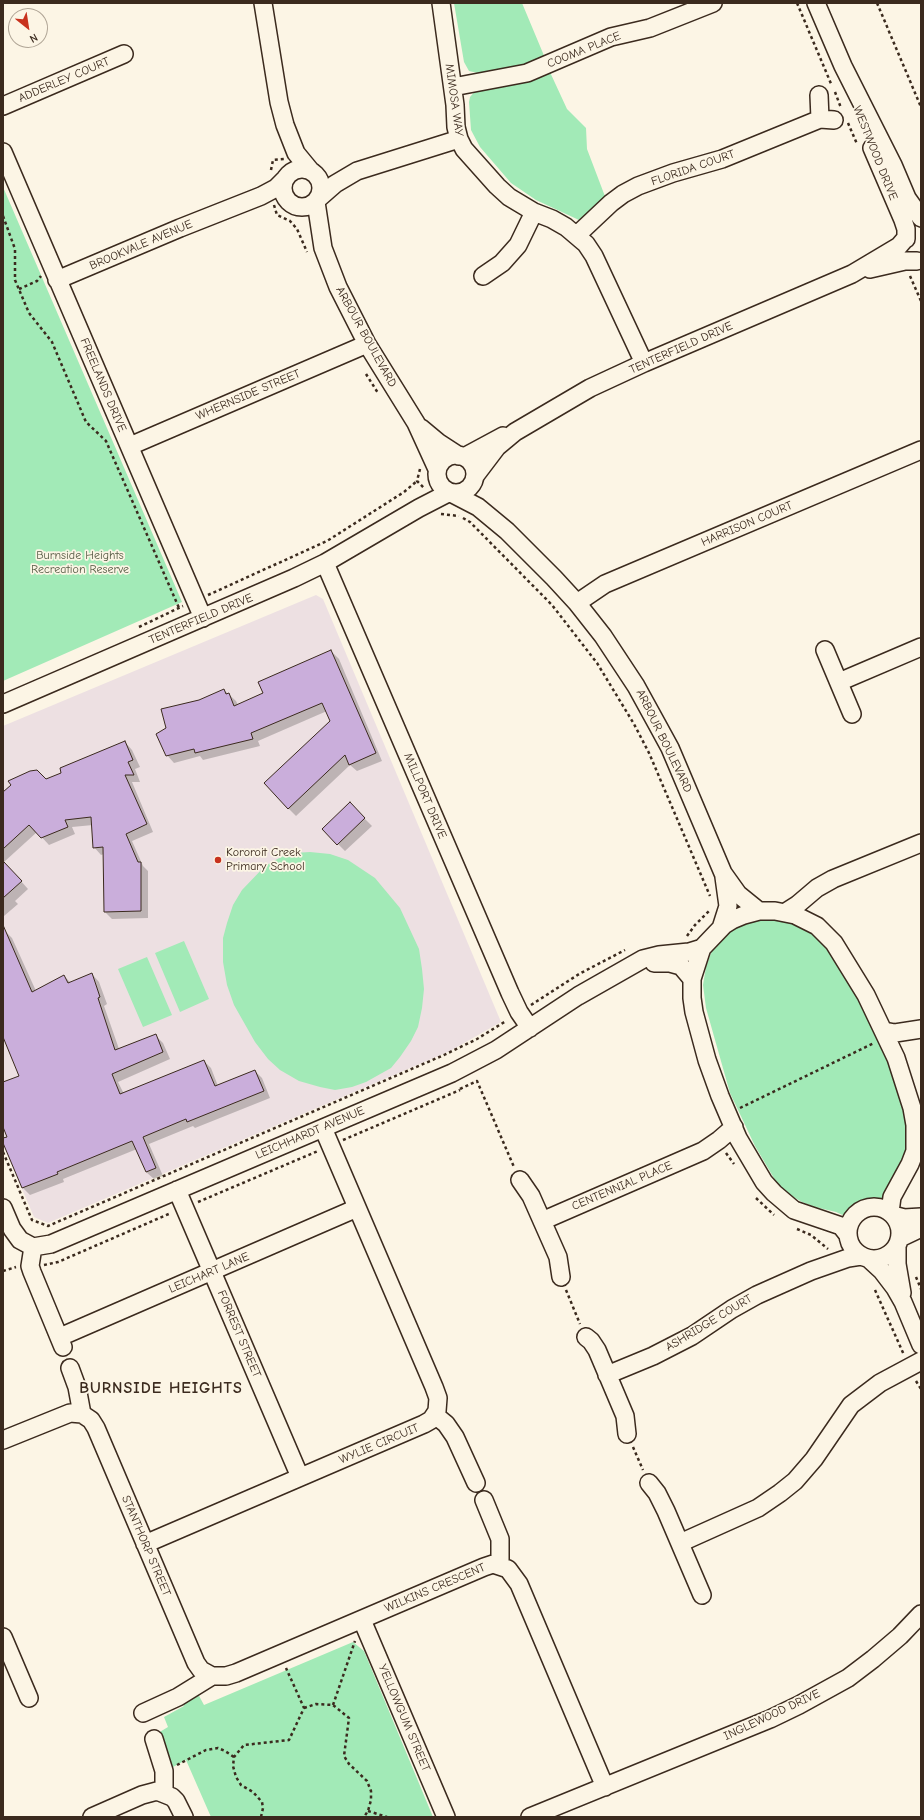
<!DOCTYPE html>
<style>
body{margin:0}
#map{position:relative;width:924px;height:1820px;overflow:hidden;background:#fcf5e5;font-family:"Comic Neue",sans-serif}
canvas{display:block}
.frame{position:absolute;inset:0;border:4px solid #3b2a1e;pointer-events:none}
.north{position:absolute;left:8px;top:8px;width:40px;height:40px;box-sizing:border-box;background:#fcf5e5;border:1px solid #afa495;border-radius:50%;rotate:150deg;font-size:11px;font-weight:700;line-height:16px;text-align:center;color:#3b2a1e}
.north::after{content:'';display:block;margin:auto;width:14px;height:18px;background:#c8321e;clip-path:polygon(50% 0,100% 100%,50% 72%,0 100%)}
</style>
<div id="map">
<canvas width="924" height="1820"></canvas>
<div class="frame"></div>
<div class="north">N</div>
</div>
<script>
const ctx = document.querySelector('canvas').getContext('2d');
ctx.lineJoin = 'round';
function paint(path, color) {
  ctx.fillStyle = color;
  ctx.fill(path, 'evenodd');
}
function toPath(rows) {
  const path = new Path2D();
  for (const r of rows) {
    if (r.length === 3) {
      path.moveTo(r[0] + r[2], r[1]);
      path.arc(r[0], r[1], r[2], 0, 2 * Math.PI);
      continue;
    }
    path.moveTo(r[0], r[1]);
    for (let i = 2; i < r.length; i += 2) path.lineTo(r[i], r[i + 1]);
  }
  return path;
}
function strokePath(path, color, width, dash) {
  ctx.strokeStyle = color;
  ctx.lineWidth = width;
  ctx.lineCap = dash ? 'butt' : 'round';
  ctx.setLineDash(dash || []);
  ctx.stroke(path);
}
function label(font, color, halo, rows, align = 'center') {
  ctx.font = font + ' "Comic Neue",sans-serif';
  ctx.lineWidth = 3.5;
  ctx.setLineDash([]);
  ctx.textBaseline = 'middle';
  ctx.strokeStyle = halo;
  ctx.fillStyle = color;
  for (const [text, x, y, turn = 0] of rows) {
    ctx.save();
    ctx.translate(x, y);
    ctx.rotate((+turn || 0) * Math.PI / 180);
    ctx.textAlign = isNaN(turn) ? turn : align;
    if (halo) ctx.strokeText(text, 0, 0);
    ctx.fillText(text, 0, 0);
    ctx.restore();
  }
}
const built = toPath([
 [316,595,323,599,501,1022,450,1051,48,1223,34,1217,3,1145,3,726]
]);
const green = toPath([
 [454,3,522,3,545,58,526,65,482,74,469,71,464,62],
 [549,70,567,109,586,128,587,149,606,199,584,219,579,220,536,200,511,183,480,147,471,130,469,102,470,97,477,89],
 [3,187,182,602,3,681],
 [310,852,330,854,348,860,375,878,400,908,419,949,422,969,424,989,422,1008,418,1027,411,1041,400,1057,391,1068,366,1082,352,1087,335,1090,320,1087,299,1081,280,1070,268,1059,255,1042,234,1005,227,985,223,962,223,938,227,923,233,905,242,890,265,866,281,857,294,853],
 [780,915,824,936,879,1029,914,1134,888,1199,872,1200,863,1203,849,1218,836,1212,815,1207,802,1202,790,1195,778,1185,755,1146,730,1093,706,1008,703,985,706,967,711,953,720,938,743,922],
 [184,941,209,999,180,1012,155,953],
 [147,957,172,1015,143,1027,118,969],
 [353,1642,364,1651,433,1817,211,1817,186,1760,173,1767,158,1733,168,1727,164,1717,184,1706,184,1702,198,1694,204,1705]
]);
const shadow = toPath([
 [331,651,339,659,382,761,357,771,350,765,296,816,288,808,331,721,327,711,258,741,260,746,203,760,200,756,174,763,167,755,167,728,200,701,224,690,236,701,238,705,264,694],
 [125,742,132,750,140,767,135,769,140,782,132,782,153,832,132,841,143,866,148,871,148,918,112,919,105,912,104,854,101,855,94,847,93,825,72,827,75,834,49,845,37,832,4,862,28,889,15,901,18,904,4,916,3,915,3,793,46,781],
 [350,804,372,826,345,851,338,844],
 [5,931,12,938,36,991,64,976,71,983,92,974,99,982,107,1004,104,1006,119,1049,156,1036,163,1043,170,1059,118,1082,124,1094,204,1061,211,1068,218,1086,255,1071,262,1078,270,1098,195,1128,193,1126,149,1144,163,1176,154,1179,146,1172,137,1149,63,1179,64,1182,30,1195,23,1188,3,1141,8,1137,3,1125,3,1083,20,1076,3,1016,3,932]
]);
const building = toPath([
 [331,650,376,753,349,765,345,755,288,809,264,783,330,721,322,703,251,733,253,739,195,753,194,749,166,756,156,734,166,728,161,709,199,700,224,689,226,694,229,693,234,706,263,693,258,682,331,650],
 [125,741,133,760,128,762,134,775,125,775,147,824,126,834,138,862,141,862,141,911,104,912,103,847,93,848,91,817,65,820,68,827,41,838,29,825,3,849,3,792,11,785,8,781,30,771,37,770,46,779,61,773,60,768,125,741],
 [350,802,365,818,337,845,322,829,350,802],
 [3,861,22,881,3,898,3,861],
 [3,925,32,992,64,975,68,983,92,973,100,997,98,998,115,1050,156,1034,163,1052,112,1074,120,1094,204,1060,215,1086,255,1070,264,1091,187,1122,186,1119,143,1137,156,1168,146,1172,132,1141,57,1172,58,1174,22,1188,3,1143,3,1138,7,1137,3,1127,3,1082,19,1076,3,1037,3,925]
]);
const path = toPath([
 [797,3,832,86],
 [877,3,921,107],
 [835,92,841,108],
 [848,123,857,144],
 [271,170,273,160,284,159],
 [274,205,277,215,290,221,297,229,307,252],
 [3,216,15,249,15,280,29,313,52,342,86,422,106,441,179,608],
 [910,276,921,301],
 [19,289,37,281,41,276],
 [366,374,378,393],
 [420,469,417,481,425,489],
 [441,514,459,516],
 [463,518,470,522,552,605,597,663,634,724,649,753,710,896],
 [208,595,327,541,404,492,417,481],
 [139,627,183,606],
 [687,936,695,925,710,910],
 [531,1005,579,974,625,950],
 [460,1089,477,1081,514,1167],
 [740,1108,874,1043],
 [343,1140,460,1090],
 [3,1152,32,1220,48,1226,444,1055,477,1039,506,1021],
 [726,1153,734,1164],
 [756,1198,774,1215],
 [198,1202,318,1151],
 [797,1229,811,1235,828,1249],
 [44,1265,58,1262,171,1213],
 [3,1271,16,1267],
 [916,1277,921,1289],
 [566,1290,580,1324],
 [875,1290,904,1355],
 [916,1381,921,1389],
 [633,1447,643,1470],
 [333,1705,355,1641],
 [304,1708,316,1704,333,1705,349,1718,344,1756,349,1764,367,1781,371,1791,371,1800,368,1811,364,1817],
 [177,1765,206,1750,218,1748,225,1751,234,1757],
 [368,1811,387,1817],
 [261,1817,263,1808,262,1802,253,1792,241,1785,236,1777,233,1766,234,1757,244,1745,289,1740,304,1708,286,1668]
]);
const minor = toPath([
 [263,3,279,102,285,125,296,153,310,170],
 [441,3,455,105,456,127,459,139,464,149,497,186,509,197,534,212,552,219,566,227,586,244,594,256,644,363],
 [816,3,843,66,893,165,907,198,921,218],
 [453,87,527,73,611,37,650,28,713,3],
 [819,95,820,119,834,120],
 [3,106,124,54],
 [872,148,903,220,906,229,906,239],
 [3,152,203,618],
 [302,188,19],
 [319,198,335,184,357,171,459,139],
 [316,202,323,248,338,287,367,344,416,423,437,469],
 [577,235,611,203,623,194,638,186,673,173,722,159,820,119],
 [870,269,905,261,917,261],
 [483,276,502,263,518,245,534,212],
 [57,280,180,228,261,196,276,188,284,180],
 [421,428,439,443,459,456],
 [130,446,367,344],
 [456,474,19],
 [464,457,503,436],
 [475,476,497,447,515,432,590,388,644,363,852,274,899,246,905,239],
 [451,493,478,507,507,531,554,578,577,603,603,636,636,686,658,726,670,748,723,873,738,894,759,911],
 [325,563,510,993,519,1012,530,1028],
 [577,603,605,584,921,450],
 [825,650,852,714],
 [839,682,921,647],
 [3,704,294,578,325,563,419,508,450,492],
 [786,912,797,905,817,888,833,879,921,843],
 [721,928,728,906,724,877],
 [654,963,670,963,681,966,692,979],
 [884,1031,895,1033,921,1029],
 [520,1180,531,1196,558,1257,561,1277],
 [177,1190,300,1477],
 [874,1233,26],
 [3,1208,12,1229,20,1240,33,1247,51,1244,452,1073,496,1050,578,996,643,959,659,955,689,952,702,948],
 [893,1215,904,1218,921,1217],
 [542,1221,703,1151,719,1140,734,1127],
 [848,1235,841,1226,794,1210,774,1193,764,1182,738,1138,720,1096,707,1060,694,1012,692,998,692,979,702,948,724,925,732,920,744,915,759,911,775,911,795,915,817,926,834,943,866,995,896,1058,912,1108,915,1125,915,1151,910,1164,892,1197,890,1212],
 [900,1238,921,1228],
 [897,1246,897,1264,902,1293],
 [33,1247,30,1266,32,1272,63,1347],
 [869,1259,882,1271,895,1288,903,1302,921,1345],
 [60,1337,357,1208],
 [586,1337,591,1341,597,1350,625,1416,627,1434],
 [70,1368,77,1387,82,1414],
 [607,1375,653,1356,692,1336,732,1309,757,1295,811,1271,848,1258,861,1256],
 [435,1415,446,1424,455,1437,476,1483],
 [3,1440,70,1413,82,1414,91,1420,96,1428,196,1663,201,1670,212,1676,226,1676,236,1673,484,1567,493,1564,508,1569,519,1584,605,1787],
 [649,1483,657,1493,666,1511,702,1595],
 [484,1500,500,1539,500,1565],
 [680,1543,758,1508,780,1493,795,1481,814,1459,851,1405,880,1383,921,1361],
 [145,1544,424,1424,431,1420,437,1411,438,1398,434,1387,323,1128],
 [362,1620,446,1817],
 [3,1637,29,1698],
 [143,1713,178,1697,212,1676],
 [154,1739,164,1771,164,1793],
 [92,1817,142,1795,157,1791,172,1797,176,1801,184,1817],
 [530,1817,770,1719,799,1705,848,1678,873,1659,900,1636,921,1614]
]);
const markers = [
 [218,860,4,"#c8321e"]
];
const streetNames = [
 ["COOMA PLACE",584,50,-22],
 ["ADDERLEY COURT",64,80,-23],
 ["MIMOSA WAY",454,100,82],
 ["WESTWOOD DRIVE",875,153,68],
 ["FLORIDA COURT",693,168,-19],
 ["BROOKVALE AVENUE",141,245,-23],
 ["ARBOUR BOULEVARD",366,337,61],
 ["TENTERFIELD DRIVE",681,348,-24],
 ["FREELANDS DRIVE",103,385,67],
 ["WHERNSIDE STREET",248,395,-23],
 ["HARRISON COURT",747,524,-23],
 ["TENTERFIELD DRIVE",201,619,-23],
 ["ARBOUR BOULEVARD",664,741,64],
 ["MILLPORT DRIVE",425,796,67],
 ["LEICHHARDT AVENUE",310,1133,-23],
 ["CENTENNIAL PLACE",622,1186,-23],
 ["LEICHART LANE",209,1273,-23],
 ["ASHRIDGE COURT",709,1323,-31],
 ["FORREST STREET",239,1334,67],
 ["WYLIE CIRCUIT",379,1444,-23],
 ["STANTHORP STREET",146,1546,67],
 ["WILKINS CRESCENT",435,1588,-23],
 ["INGLEWOOD DRIVE",772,1715,-25],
 ["YELLOWGUM STREET",404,1718,67]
];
const parkNames = [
 ["Burnside Heights",80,556],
 ["Recreation Reserve",80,570]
];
const poiNames = [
 ["Kororoit Creek",226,853],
 ["Primary School",226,867]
];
const districtNames = [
 ["BURNSIDE HEIGHTS",161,1388]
];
paint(built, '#ede0e2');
paint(green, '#a2eab7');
paint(shadow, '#0003');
paint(building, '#caaedb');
strokePath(building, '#3b2a1e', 1);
strokePath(minor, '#3b2a1e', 20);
strokePath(path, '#3b2a1e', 2.5, [3, 3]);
strokePath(minor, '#fcf5e5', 17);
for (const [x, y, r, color] of markers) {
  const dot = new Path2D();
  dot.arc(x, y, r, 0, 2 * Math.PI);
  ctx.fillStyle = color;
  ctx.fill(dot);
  strokePath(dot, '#fcf5e5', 1.5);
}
label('12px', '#3b2a1e', '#fcf5e5', streetNames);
label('12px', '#555a44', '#fcf5e5', parkNames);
label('12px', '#3b2a1e', '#fcf5e5', poiNames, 'left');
ctx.letterSpacing = '1px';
label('bold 16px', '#3b2a1e', '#fcf5e5', districtNames);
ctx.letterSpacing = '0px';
</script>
